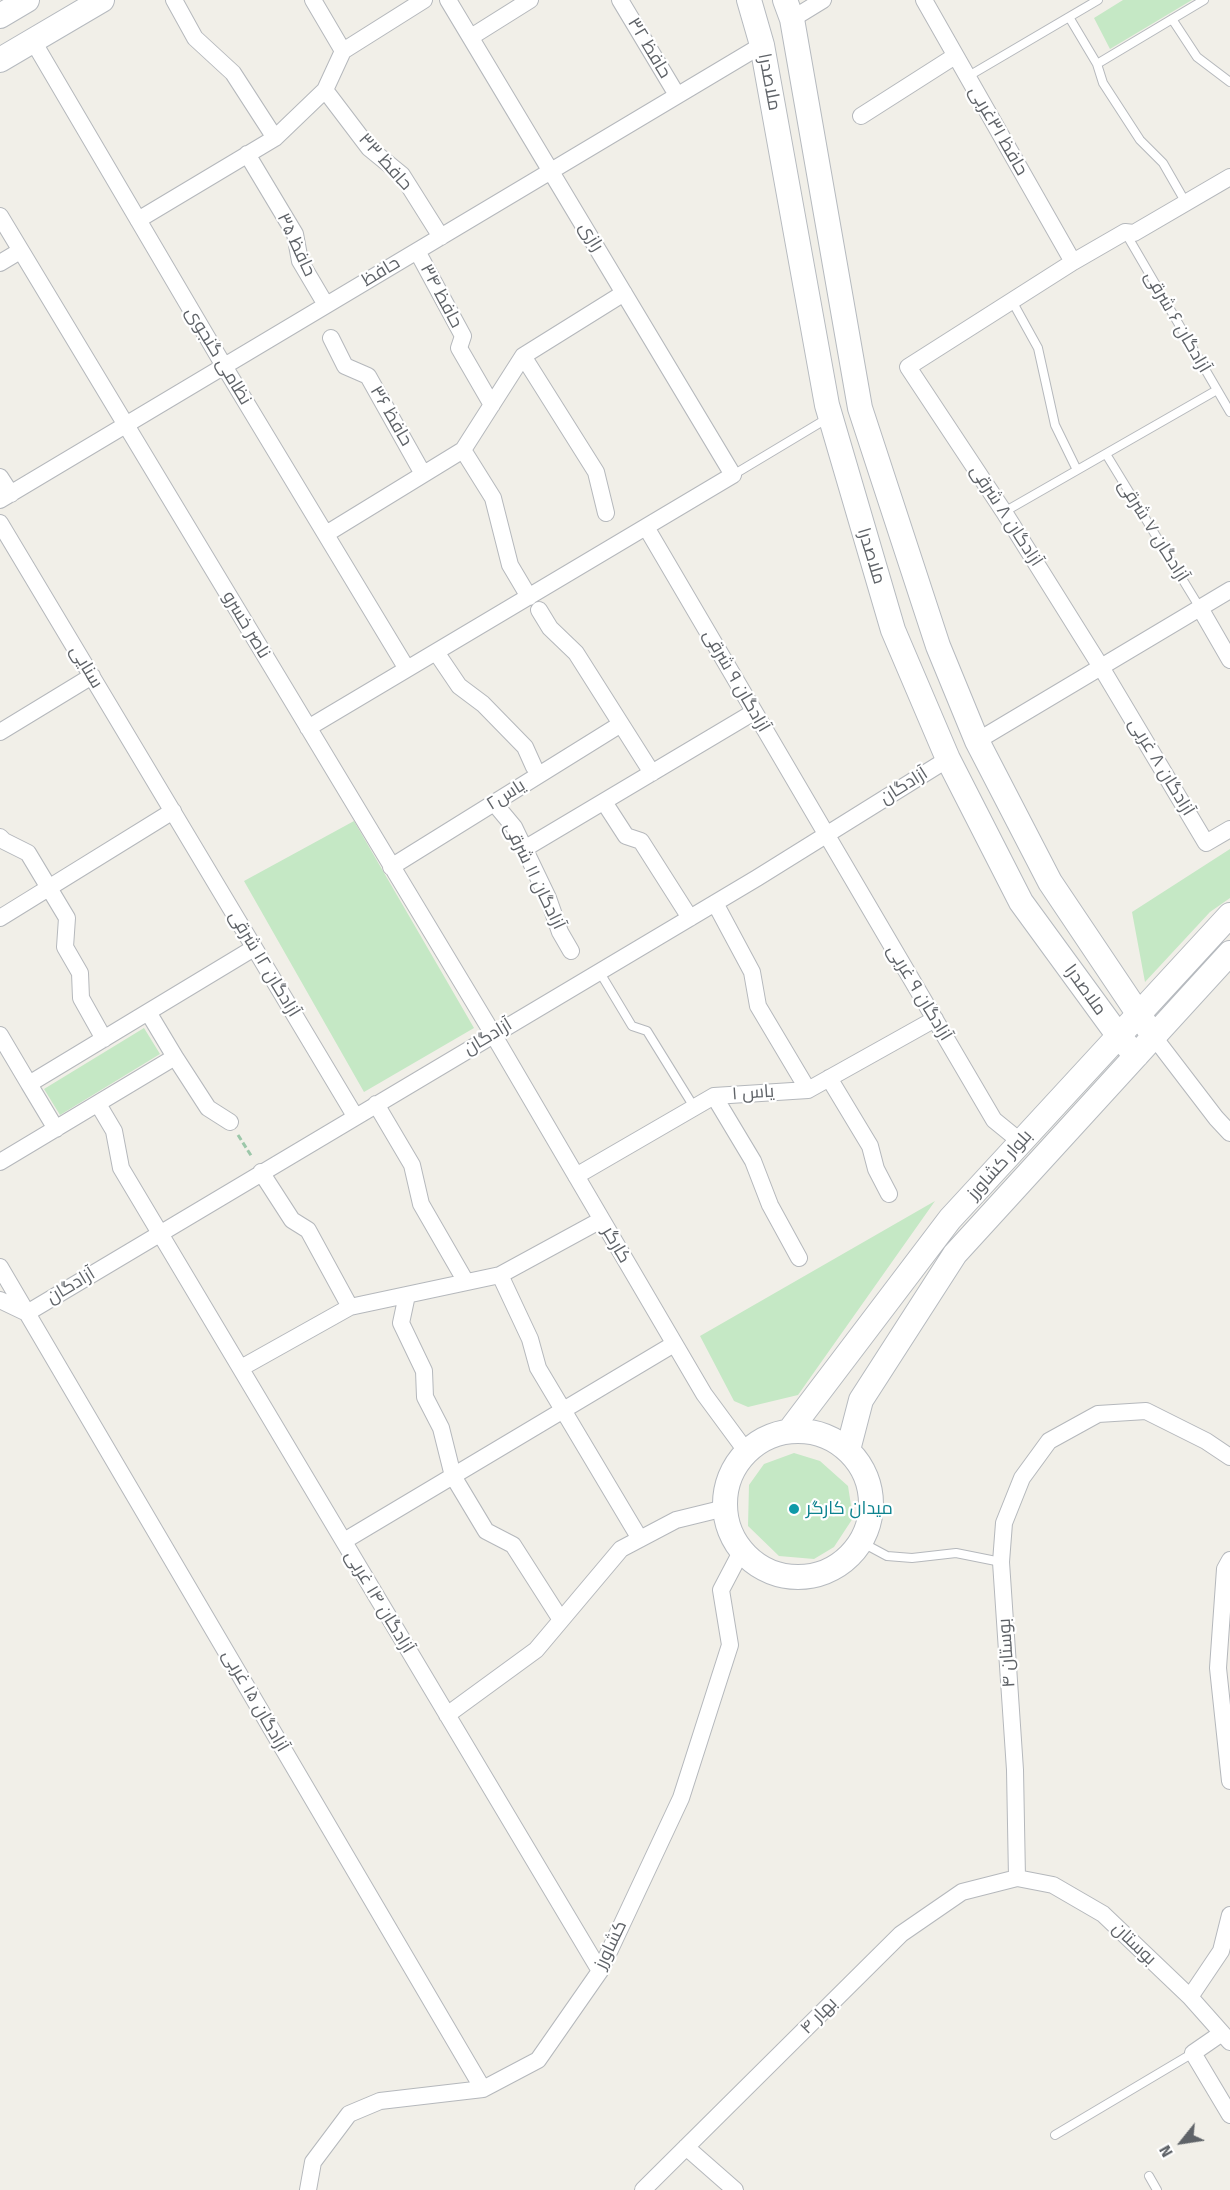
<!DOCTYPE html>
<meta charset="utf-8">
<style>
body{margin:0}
#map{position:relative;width:1230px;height:2190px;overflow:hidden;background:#f1efe8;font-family:"Fira Sans",sans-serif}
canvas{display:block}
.north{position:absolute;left:1152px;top:2112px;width:60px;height:60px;-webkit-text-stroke:4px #fff;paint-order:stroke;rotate:240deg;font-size:16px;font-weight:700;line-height:24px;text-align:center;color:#5f6368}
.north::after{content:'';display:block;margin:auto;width:21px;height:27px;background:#5f6368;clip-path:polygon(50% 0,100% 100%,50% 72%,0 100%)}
</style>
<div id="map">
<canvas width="1230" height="2190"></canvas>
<div class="north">N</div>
</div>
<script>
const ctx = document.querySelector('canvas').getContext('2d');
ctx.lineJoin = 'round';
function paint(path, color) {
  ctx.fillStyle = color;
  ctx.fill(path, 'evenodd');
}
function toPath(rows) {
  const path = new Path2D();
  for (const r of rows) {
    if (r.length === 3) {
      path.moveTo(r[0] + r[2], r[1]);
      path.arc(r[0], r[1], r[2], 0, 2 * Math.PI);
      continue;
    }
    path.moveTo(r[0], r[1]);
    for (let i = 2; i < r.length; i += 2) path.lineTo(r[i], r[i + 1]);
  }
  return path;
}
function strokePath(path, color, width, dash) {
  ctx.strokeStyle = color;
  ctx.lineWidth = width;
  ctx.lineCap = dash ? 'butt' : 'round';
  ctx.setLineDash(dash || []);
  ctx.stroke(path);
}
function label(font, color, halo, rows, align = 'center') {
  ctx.font = font + ' "Fira Sans",Cairo,sans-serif';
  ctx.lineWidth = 4.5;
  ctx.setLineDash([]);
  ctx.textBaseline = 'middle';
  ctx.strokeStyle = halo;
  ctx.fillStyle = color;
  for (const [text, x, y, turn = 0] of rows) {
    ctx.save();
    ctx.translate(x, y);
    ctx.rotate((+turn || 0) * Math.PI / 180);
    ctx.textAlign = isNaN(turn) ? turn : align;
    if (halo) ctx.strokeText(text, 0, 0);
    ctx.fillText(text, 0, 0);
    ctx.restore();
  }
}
const green = toPath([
 [1123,0,1192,0,1110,49,1094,18],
 [354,821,474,1028,364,1092,244,881],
 [1230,849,1230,898,1210,912,1145,982,1132,912],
 [144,1028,160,1054,60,1115,44,1089],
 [935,1201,798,1395,748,1407,734,1401,700,1336],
 [794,1453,820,1461,848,1486,853,1518,834,1547,814,1559,779,1556,748,1526,749,1485,764,1464]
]);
const path = toPath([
 [238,1135,252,1157]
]);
const lane = toPath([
 [1069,17,1097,64,1103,83,1140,140,1163,163,1186,203],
 [1172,19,1197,57,1230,82],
 [1097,64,1204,0],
 [967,77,1098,0],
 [1125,232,1230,412],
 [1012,301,1038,348,1055,425,1077,470],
 [1106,454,1200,608],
 [733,475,828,418],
 [1004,512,1217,390],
 [599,971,632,1026,647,1031,694,1107],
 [861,1542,887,1556,912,1558,956,1553,1001,1562],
 [1055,2135,1193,2053],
 [1149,2176,1157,2190]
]);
const street = toPath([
 [174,0,195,38,233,73,275,138],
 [313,0,343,51],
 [620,0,677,95],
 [924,0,1073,262],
 [792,19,823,0],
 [471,37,530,0],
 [33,41,224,366,407,669],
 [325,90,369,148,402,175,441,237],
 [861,116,955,56],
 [247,154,295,234,300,261,326,305],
 [1230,177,1134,233,1125,232,1073,262,908,367,1004,512,1101,667,1206,843,1230,829],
 [0,216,493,1034,704,1394,746,1451],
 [138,220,275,138,325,90,343,51,424,0],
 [417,251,463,336,459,348,492,405],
 [0,263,20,251],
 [331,338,345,366,368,376,423,474],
 [523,356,596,472,606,513],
 [463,450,493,498,510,565,529,597],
 [0,477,11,494],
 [0,500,762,45],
 [0,523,355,1116],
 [646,527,994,1120,1021,1142],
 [326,534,463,450,523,356,624,293],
 [1200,608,1230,660],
 [539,610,550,628,576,653,652,773],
 [436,652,459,686,483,704,525,747,534,767],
 [308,728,733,475,448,0],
 [0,732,92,676],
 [977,741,1230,590],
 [604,802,626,836,641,841,690,918],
 [494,803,514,827,548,898,560,932,571,951],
 [0,837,4,841,28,853,67,918,65,947,80,973,81,998,104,1039],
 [524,849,754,712],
 [391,867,621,724],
 [715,903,752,972,758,1006,808,1090],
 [0,918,173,811],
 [148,1012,254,948],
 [0,1035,29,1084],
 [1154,1037,1216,1118,1230,1133],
 [175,1057,208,1108,230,1122],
 [829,1078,870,1146,876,1169,889,1194],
 [714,1096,753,1161,770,1205,799,1258],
 [98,1104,114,1131,121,1168,600,1971],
 [376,1104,412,1165,421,1204,466,1282],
 [0,1162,175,1057,148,1012,29,1084,56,1129],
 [261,1172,292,1220,308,1230,350,1307],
 [576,1176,714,1096,808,1090,935,1019],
 [0,1267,483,2089],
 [500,1275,530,1339,538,1368,640,1539],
 [407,1295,401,1323,424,1371,425,1397,441,1428,453,1476,486,1531,513,1545,561,1620],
 [0,1300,27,1313],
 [27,1313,757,878,948,759],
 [241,1368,350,1307,500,1275,601,1220],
 [344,1541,674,1344],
 [1230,1560,1225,1569,1218,1668,1230,1781],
 [447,1715,536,1650,621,1549,676,1520,725,1508],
 [1017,1878,1015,1770,1001,1562,1004,1523,1022,1478,1049,1441,1098,1414,1146,1411,1206,1441,1230,1457],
 [1190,1997,1221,1951,1230,1915],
 [1222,2033,1193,2053,1230,2115],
 [686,2147,735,2190],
 [308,2190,313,2162,349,2114,380,2101,483,2089,538,2060,600,1971,681,1798,730,1645,721,1590,742,1550],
 [643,2190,901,1934,962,1892,1017,1878,1053,1885,1103,1914,1190,1997,1230,2042]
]);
const secondary = toPath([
 [749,0,762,45,827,405,893,630,948,759,1021,902,1118,1035,1136,1056],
 [785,0,792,19,860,408,938,646,977,741,1050,882,1154,1037],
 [0,16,27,0],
 [0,60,102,0],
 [790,1430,950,1219,1230,915],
 [798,1504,73],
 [848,1450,861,1400,955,1254,1230,953]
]);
const markers = [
 [794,1509,6,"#0f9aa8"]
];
const streetNames = [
 ["حافظ ۳۲",649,48,59],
 ["ملاصدرا",769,82,79],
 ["حافظ ۳۱غربی",998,131,60],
 ["حافظ ۳۳",385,162,48],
 ["رازی",591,237,59],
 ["حافظ ۳۵",296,245,65],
 ["حافظ",381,272,-31],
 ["حافظ ۳۴",441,296,62],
 ["آزادگان ۶ شرقی",1177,322,60],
 ["نظامی گنجوی",218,356,59],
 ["حافظ ۳۶",391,416,60],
 ["آزادگان ۸ شرقی",1006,516,57],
 ["آزادگان ۷ شرقی",1153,531,58],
 ["ملاصدرا",871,556,73],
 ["ناصر خسرو",246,625,59],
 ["سنایی",86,667,59],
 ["آزادگان ۹ شرقی",736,681,60],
 ["آزادگان ۸ غربی",1161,767,59],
 ["آزادگان",904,786,-32],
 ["یاس۲",506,795,-32],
 ["آزادگان ۱۱ شرقی",534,876,64],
 ["آزادگان ۱۲ شرقی",264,964,59],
 ["ملاصدرا",1085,990,54],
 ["آزادگان ۹ غربی",919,993,59],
 ["آزادگان",488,1037,-31],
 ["یاس ۱",753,1093,-4],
 ["بلوار کشاورز",1000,1165,-48],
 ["کارگر",616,1245,60],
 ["آزادگان",71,1286,-31],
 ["آزادگان ۱۴ غربی",379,1602,59],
 ["بوستان ۴",1007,1653,-94],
 ["آزادگان ۱۵ غربی",255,1701,60],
 ["بوستان",1134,1944,44],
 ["کشاورز",611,1945,-64],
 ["بهار ۴",819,2016,-45]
];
const cultureNames = [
 ["میدان کارگر",806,1509]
];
paint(green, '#c5e8c5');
strokePath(lane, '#b5b8bc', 10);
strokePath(street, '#b5b8bc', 18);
strokePath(secondary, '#b6babf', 26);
strokePath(path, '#9cc7a9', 3, [6, 3]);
strokePath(lane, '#fff', 8);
strokePath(street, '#fff', 16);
strokePath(secondary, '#fff', 24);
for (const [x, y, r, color] of markers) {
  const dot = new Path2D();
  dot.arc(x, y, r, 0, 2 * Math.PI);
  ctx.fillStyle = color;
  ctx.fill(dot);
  strokePath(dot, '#fff', 2);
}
label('18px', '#5f6368', '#fff', streetNames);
label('18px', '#0d838f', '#fff', cultureNames, 'left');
</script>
